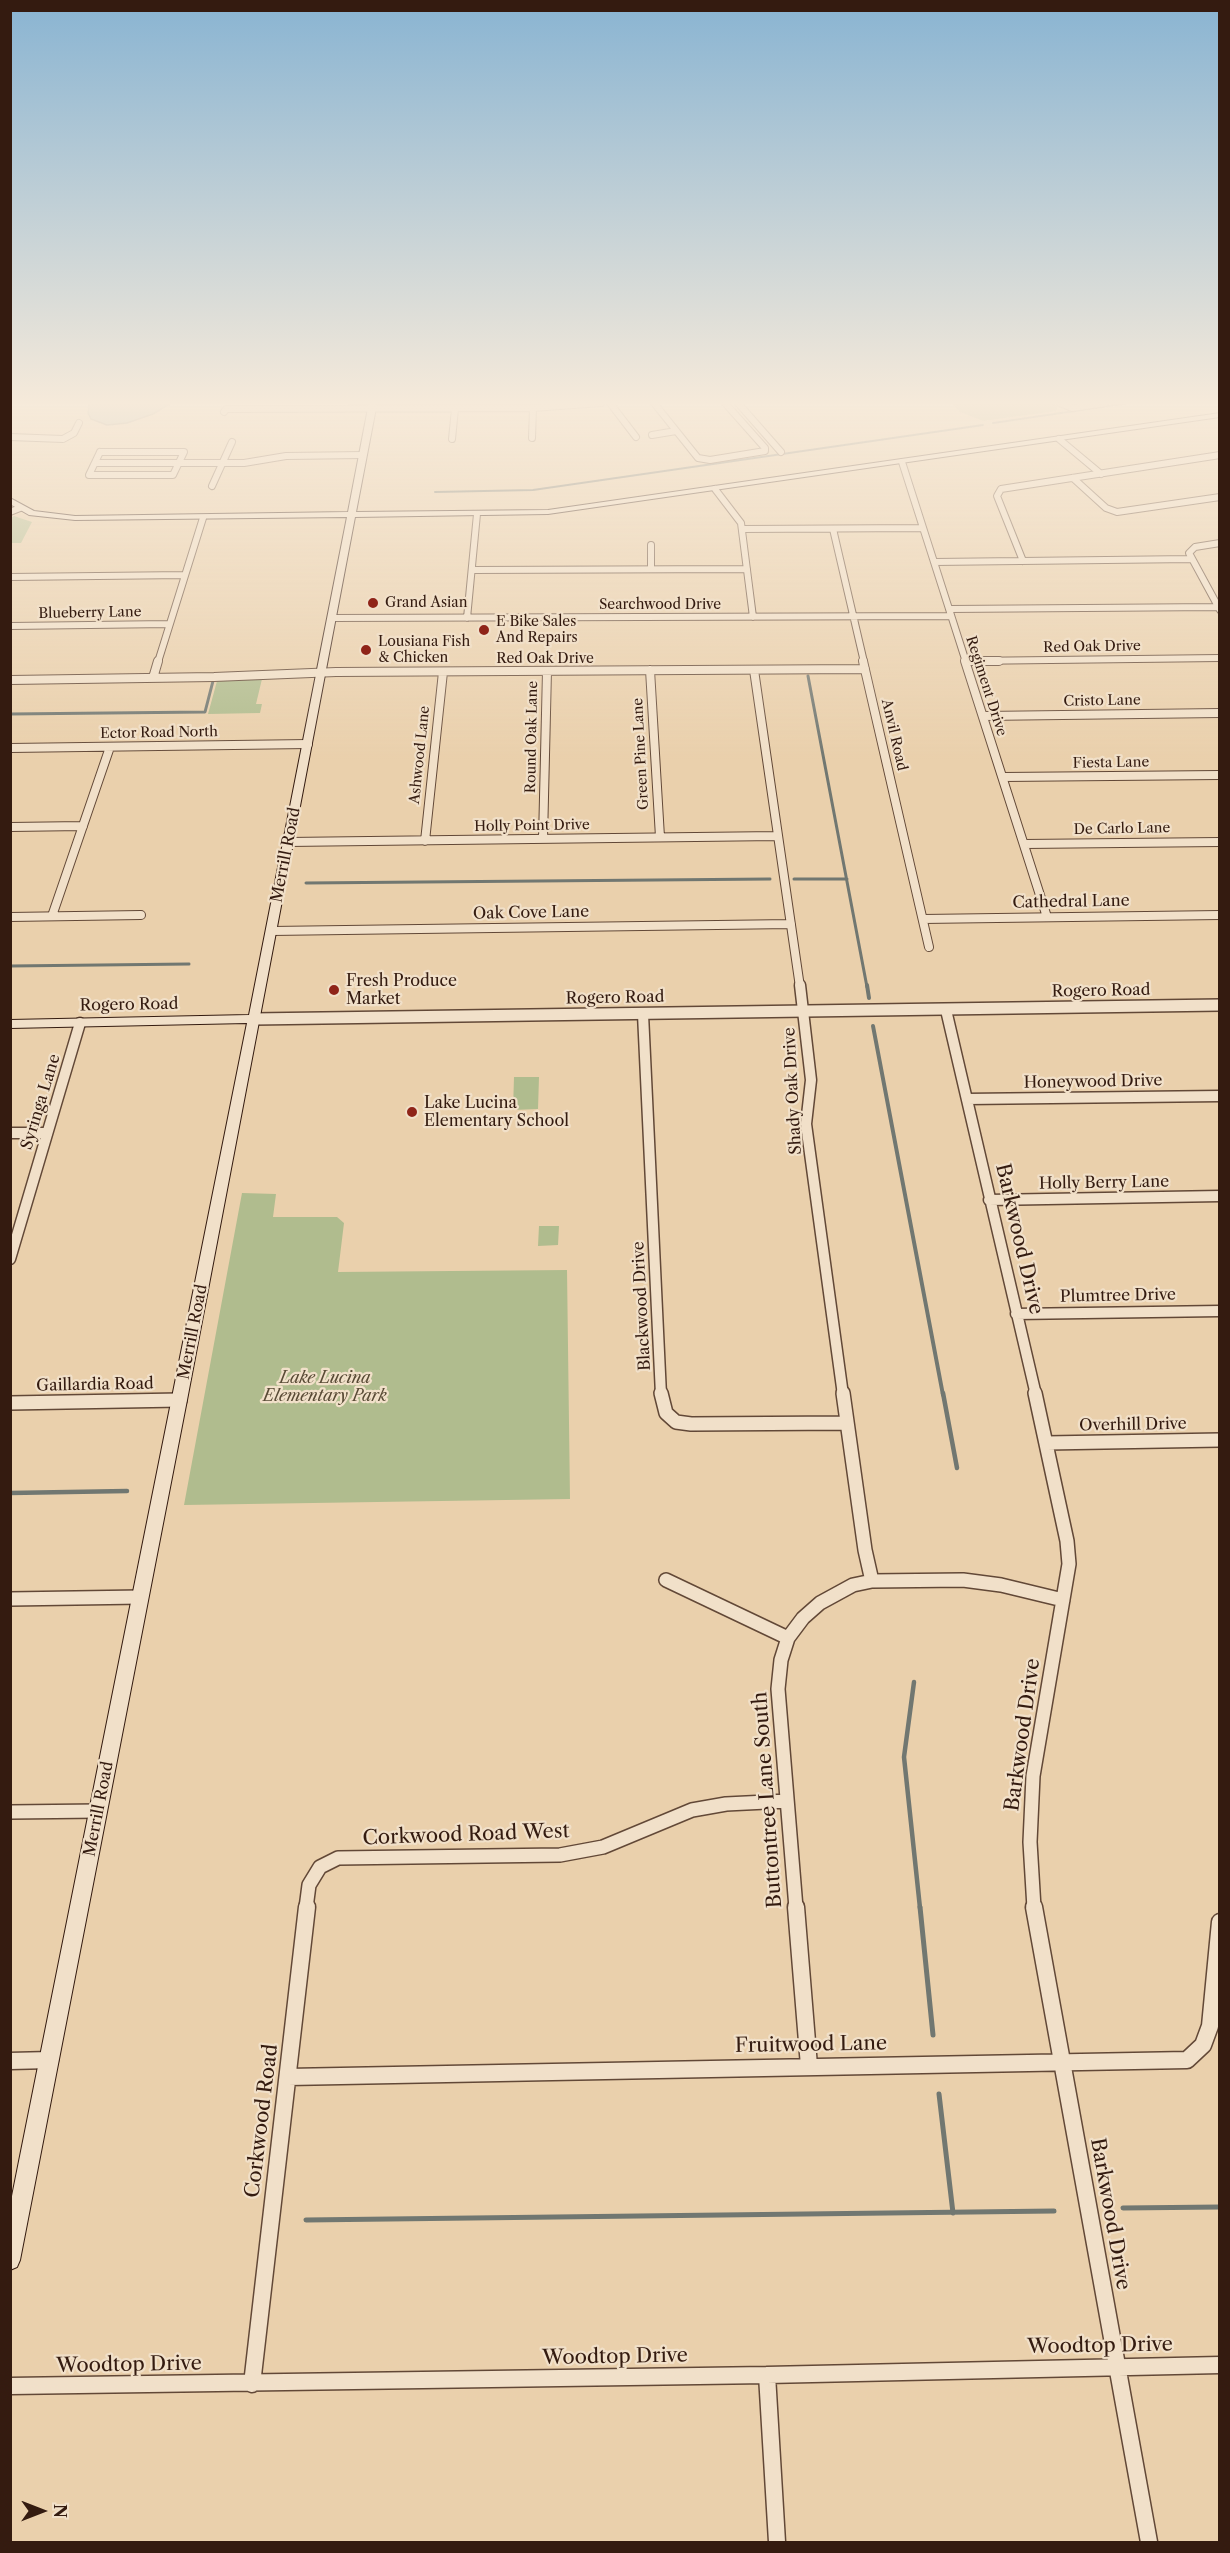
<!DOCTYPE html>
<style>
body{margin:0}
#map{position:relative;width:1230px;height:2553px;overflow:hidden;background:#ead0ac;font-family:"Libre Caslon Text",serif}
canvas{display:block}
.frame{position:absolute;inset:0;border:12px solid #341b10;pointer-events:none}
.north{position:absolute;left:12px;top:2481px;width:60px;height:60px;-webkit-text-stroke:4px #f1e0c9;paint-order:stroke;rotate:90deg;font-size:16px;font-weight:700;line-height:24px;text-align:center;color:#341b10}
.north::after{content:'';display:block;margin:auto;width:21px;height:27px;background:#341b10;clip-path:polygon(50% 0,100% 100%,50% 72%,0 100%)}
</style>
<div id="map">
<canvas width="1230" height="2553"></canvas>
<div class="frame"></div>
<div class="north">N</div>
</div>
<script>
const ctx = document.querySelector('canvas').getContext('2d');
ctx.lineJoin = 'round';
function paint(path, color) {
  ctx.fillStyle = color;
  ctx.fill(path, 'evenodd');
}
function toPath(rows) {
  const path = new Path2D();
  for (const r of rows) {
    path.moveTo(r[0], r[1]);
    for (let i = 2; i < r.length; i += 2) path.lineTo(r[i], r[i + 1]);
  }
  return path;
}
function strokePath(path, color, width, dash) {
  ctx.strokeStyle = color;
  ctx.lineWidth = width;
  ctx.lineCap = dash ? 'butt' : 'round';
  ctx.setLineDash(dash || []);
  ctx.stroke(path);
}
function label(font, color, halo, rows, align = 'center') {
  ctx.font = font + ' "Libre Caslon Text",serif';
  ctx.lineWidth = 4.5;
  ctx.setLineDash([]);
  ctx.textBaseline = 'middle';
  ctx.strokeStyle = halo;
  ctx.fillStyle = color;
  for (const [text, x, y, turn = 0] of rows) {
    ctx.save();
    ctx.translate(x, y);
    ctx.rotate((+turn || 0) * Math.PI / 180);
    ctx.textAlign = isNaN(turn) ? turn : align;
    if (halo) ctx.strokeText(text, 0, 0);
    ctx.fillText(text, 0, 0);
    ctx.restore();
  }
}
const green = toPath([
 [952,403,1053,403,1058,407,1056,411,983,421,960,412],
 [14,516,32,522,21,543,11,543,11,518],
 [262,679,256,704,262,704,260,713,208,714,217,681],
 [514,1077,539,1077,538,1109,513,1110],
 [242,1193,276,1194,273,1217,337,1217,344,1223,338,1272,567,1270,570,1499,184,1505],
 [539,1226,559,1226,558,1245,538,1246]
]);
const water = toPath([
 [89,403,171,403,153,414,127,423,107,425,91,419,88,413,89,403]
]);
const streamFar4 = toPath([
 [993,423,1129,403],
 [435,492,533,490,983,425]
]);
const streamFar3 = toPath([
 [808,676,867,987],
 [10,714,205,712,213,681],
 [794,879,847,879],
 [306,883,770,879],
 [10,966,189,964]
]);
const streamFar2 = toPath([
 [867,985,869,998],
 [873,1026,943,1395]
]);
const streamFar1 = toPath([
 [943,1393,957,1468],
 [10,1493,127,1491],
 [914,1682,904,1757,920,1908]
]);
const stream = toPath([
 [920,1907,933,2035],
 [939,2094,953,2213],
 [1123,2208,1220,2207],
 [306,2220,1054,2211]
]);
const minorFar4 = toPath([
 [610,403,636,437],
 [654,403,698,458,710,460,765,451,765,448,725,403],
 [738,403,781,452],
 [1060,403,1072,408,1105,403],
 [224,412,226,409,533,408,601,403],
 [652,435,676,431],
 [10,437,63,439,74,433,79,423],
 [532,438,533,408],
 [452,439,455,409],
 [1059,439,1101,474],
 [100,452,184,452,173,475,89,475,100,452],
 [902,462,966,662],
 [95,463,244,463,286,456,362,455],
 [1073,478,1106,508,1117,512,1220,497],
 [212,486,232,442],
 [715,489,741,523,753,617],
 [10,512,20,508],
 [742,529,923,528],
 [833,529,864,662],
 [1220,543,1195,547,1189,553,1220,610],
 [651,545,651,569],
 [1023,561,997,496,1001,489,1220,455],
 [934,562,1192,559],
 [472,570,747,569],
 [10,577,185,575],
 [949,609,1218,607],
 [332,618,951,616],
 [467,618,477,514],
 [10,626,169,624],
 [966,661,1220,658],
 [158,662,203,518]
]);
const minorFar3 = toPath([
 [863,661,929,947],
 [965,661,1047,917],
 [966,661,999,661],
 [650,670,660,837],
 [754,670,800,987],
 [153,678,158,661],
 [10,680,214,677,336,672,865,669],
 [984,716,1220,713],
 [10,748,308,744],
 [1003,777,1220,775],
 [10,827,83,826],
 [543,839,547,671],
 [425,841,443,672],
 [288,842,777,836],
 [1024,844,1220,842],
 [52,916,110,747],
 [10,917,141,915],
 [923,919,1220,915],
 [271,931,791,924]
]);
const minorFar2 = toPath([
 [800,985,811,1080,806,1124,843,1395],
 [946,1010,1036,1395],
 [643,1014,661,1395],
 [967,1099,1220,1096],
 [10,1133,47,1133],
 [989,1200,1220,1196],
 [10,1259,80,1023],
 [1016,1314,1220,1311]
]);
const minorFar1 = toPath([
 [661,1393,666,1413,676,1422,691,1424,847,1423],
 [843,1393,865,1550,872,1581],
 [10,1403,180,1400],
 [1047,1443,1220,1440],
 [666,1580,788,1638],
 [10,1599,141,1597],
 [10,1812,99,1811],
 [306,1908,309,1885,320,1867,338,1858,560,1855,603,1847,692,1810,726,1804,787,1801],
 [796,1908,778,1689,781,1660,788,1638,803,1618,820,1603,853,1585,872,1581,963,1580,1001,1585,1063,1600],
 [1034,1908,1030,1842,1033,1776,1069,1564,1067,1541,1035,1393]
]);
const minor = toPath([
 [796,1907,809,2066],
 [1034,1907,1149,2542],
 [10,2061,50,2060],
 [288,2077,1187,2060,1203,2045,1210,2026,1220,1922],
 [767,2375,777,2542],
 [252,2384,307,1907],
 [10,2386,767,2375,1220,2365]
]);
const tertiary = toPath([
 [254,1019,1220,1005]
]);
const secondary = toPath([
 [369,403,377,403,356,512,548,510,1220,413,1220,417,548,514,355,517,187,1400,20,2260,17,2267,10,2270,10,2206,247,1023,10,1028,10,1020,249,1015,347,517,75,520,29,515,10,504,10,498,34,511,75,516,348,512,369,403]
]);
const markers = [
 [373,603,6,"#8f2418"],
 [484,630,6,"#8f2418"],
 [366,650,6,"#8f2418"],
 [334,990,6,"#8f2418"],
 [412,1112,6,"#8f2418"]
];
const farPoinames = [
 ["Grand Asian",385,603],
 ["E Bike Sales",496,622],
 ["And Repairs",496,638],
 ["Lousiana Fish",378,642],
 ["& Chicken",378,658]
];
const farStreetnames = [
 ["Searchwood Drive",660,605],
 ["Blueberry Lane",90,613,-1],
 ["Red Oak Drive",1092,647,-1],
 ["Red Oak Drive",545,659],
 ["Regiment Drive",986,686,72],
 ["Cristo Lane",1102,701,-1],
 ["Ector Road North",159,733,-1],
 ["Anvil Road",894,735,77],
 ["Round Oak Lane",532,737,-89],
 ["Green Pine Lane",641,754,-93],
 ["Ashwood Lane",420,755,-84],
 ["Fiesta Lane",1111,763,-1],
 ["Holly Point Drive",532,826,-1],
 ["De Carlo Lane",1122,829,-1]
];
const streetNames = [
 ["Merrill Road",286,855,-79],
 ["Cathedral Lane",1071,902,-1],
 ["Oak Cove Lane",531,913,-1],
 ["Rogero Road",1101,991,-1],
 ["Rogero Road",615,998,-1],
 ["Rogero Road",129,1005,-1],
 ["Honeywood Drive",1093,1082,-1],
 ["Shady Oak Drive",793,1091,-93],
 ["Syringa Lane",41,1102,-73],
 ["Holly Berry Lane",1104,1183,-1],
 ["Plumtree Drive",1118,1296,-1],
 ["Blackwood Drive",642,1306,-93],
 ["Merrill Road",193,1332,-79],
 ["Gaillardia Road",95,1385,-1],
 ["Overhill Drive",1133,1425,-1],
 ["Merrill Road",99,1809,-79]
];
const poiNames = [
 ["Fresh Produce",346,981],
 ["Market",346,999],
 ["Lake Lucina",424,1103],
 ["Elementary School",424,1121]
];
const parkNames = [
 ["Lake Lucina",325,1378],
 ["Elementary Park",325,1396]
];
const nearStreetnames = [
 ["Barkwood Drive",1019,1239,77],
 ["Barkwood Drive",1023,1735,-82],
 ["Buttontree Lane South",768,1800,-94],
 ["Corkwood Road West",466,1835,-2],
 ["Fruitwood Lane",811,2045,-1],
 ["Corkwood Road",262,2121,-83],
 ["Barkwood Drive",1110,2214,80],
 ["Woodtop Drive",1100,2346,-1],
 ["Woodtop Drive",615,2357,-1],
 ["Woodtop Drive",129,2365,-1]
];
paint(green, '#b0bc8e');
paint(water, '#9ab5b1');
strokePath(water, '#717771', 1.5);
strokePath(streamFar4, '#717771', 2);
strokePath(streamFar3, '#717771', 3);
strokePath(streamFar2, '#717771', 4);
strokePath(streamFar1, '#717771', 4.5);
strokePath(stream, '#717771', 5);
strokePath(minorFar4, '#624837', 8);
strokePath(minorFar3, '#624837', 10);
strokePath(minorFar2, '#624837', 13);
strokePath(minorFar1, '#624837', 16);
strokePath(minor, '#624837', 19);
strokePath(tertiary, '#624837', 14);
strokePath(secondary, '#341b10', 2);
strokePath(minorFar4, '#f1e0c9', 6);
strokePath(minorFar3, '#f1e0c9', 8);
strokePath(minorFar2, '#f1e0c9', 10);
strokePath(minorFar1, '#f1e0c9', 13);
strokePath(minor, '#f1e0c9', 16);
strokePath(tertiary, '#f1e0c9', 11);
paint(secondary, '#f1e0c9');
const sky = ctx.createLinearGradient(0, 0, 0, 761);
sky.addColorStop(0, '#89b4d2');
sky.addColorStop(0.53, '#f6eada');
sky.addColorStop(1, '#f6eada00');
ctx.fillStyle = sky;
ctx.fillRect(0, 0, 1230, 761);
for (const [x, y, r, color] of markers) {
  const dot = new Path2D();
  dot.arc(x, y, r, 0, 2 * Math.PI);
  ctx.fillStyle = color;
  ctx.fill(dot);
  strokePath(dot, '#f1e0c9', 2);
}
label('14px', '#341b10', '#f1e0c9', farPoinames, 'left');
label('14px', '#341b10', '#f1e0c9', farStreetnames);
label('16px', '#341b10', '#f1e0c9', streetNames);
label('16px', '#341b10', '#f1e0c9', poiNames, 'left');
label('italic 16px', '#594b36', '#f1e0c9', parkNames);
label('20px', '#341b10', '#f1e0c9', nearStreetnames);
</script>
